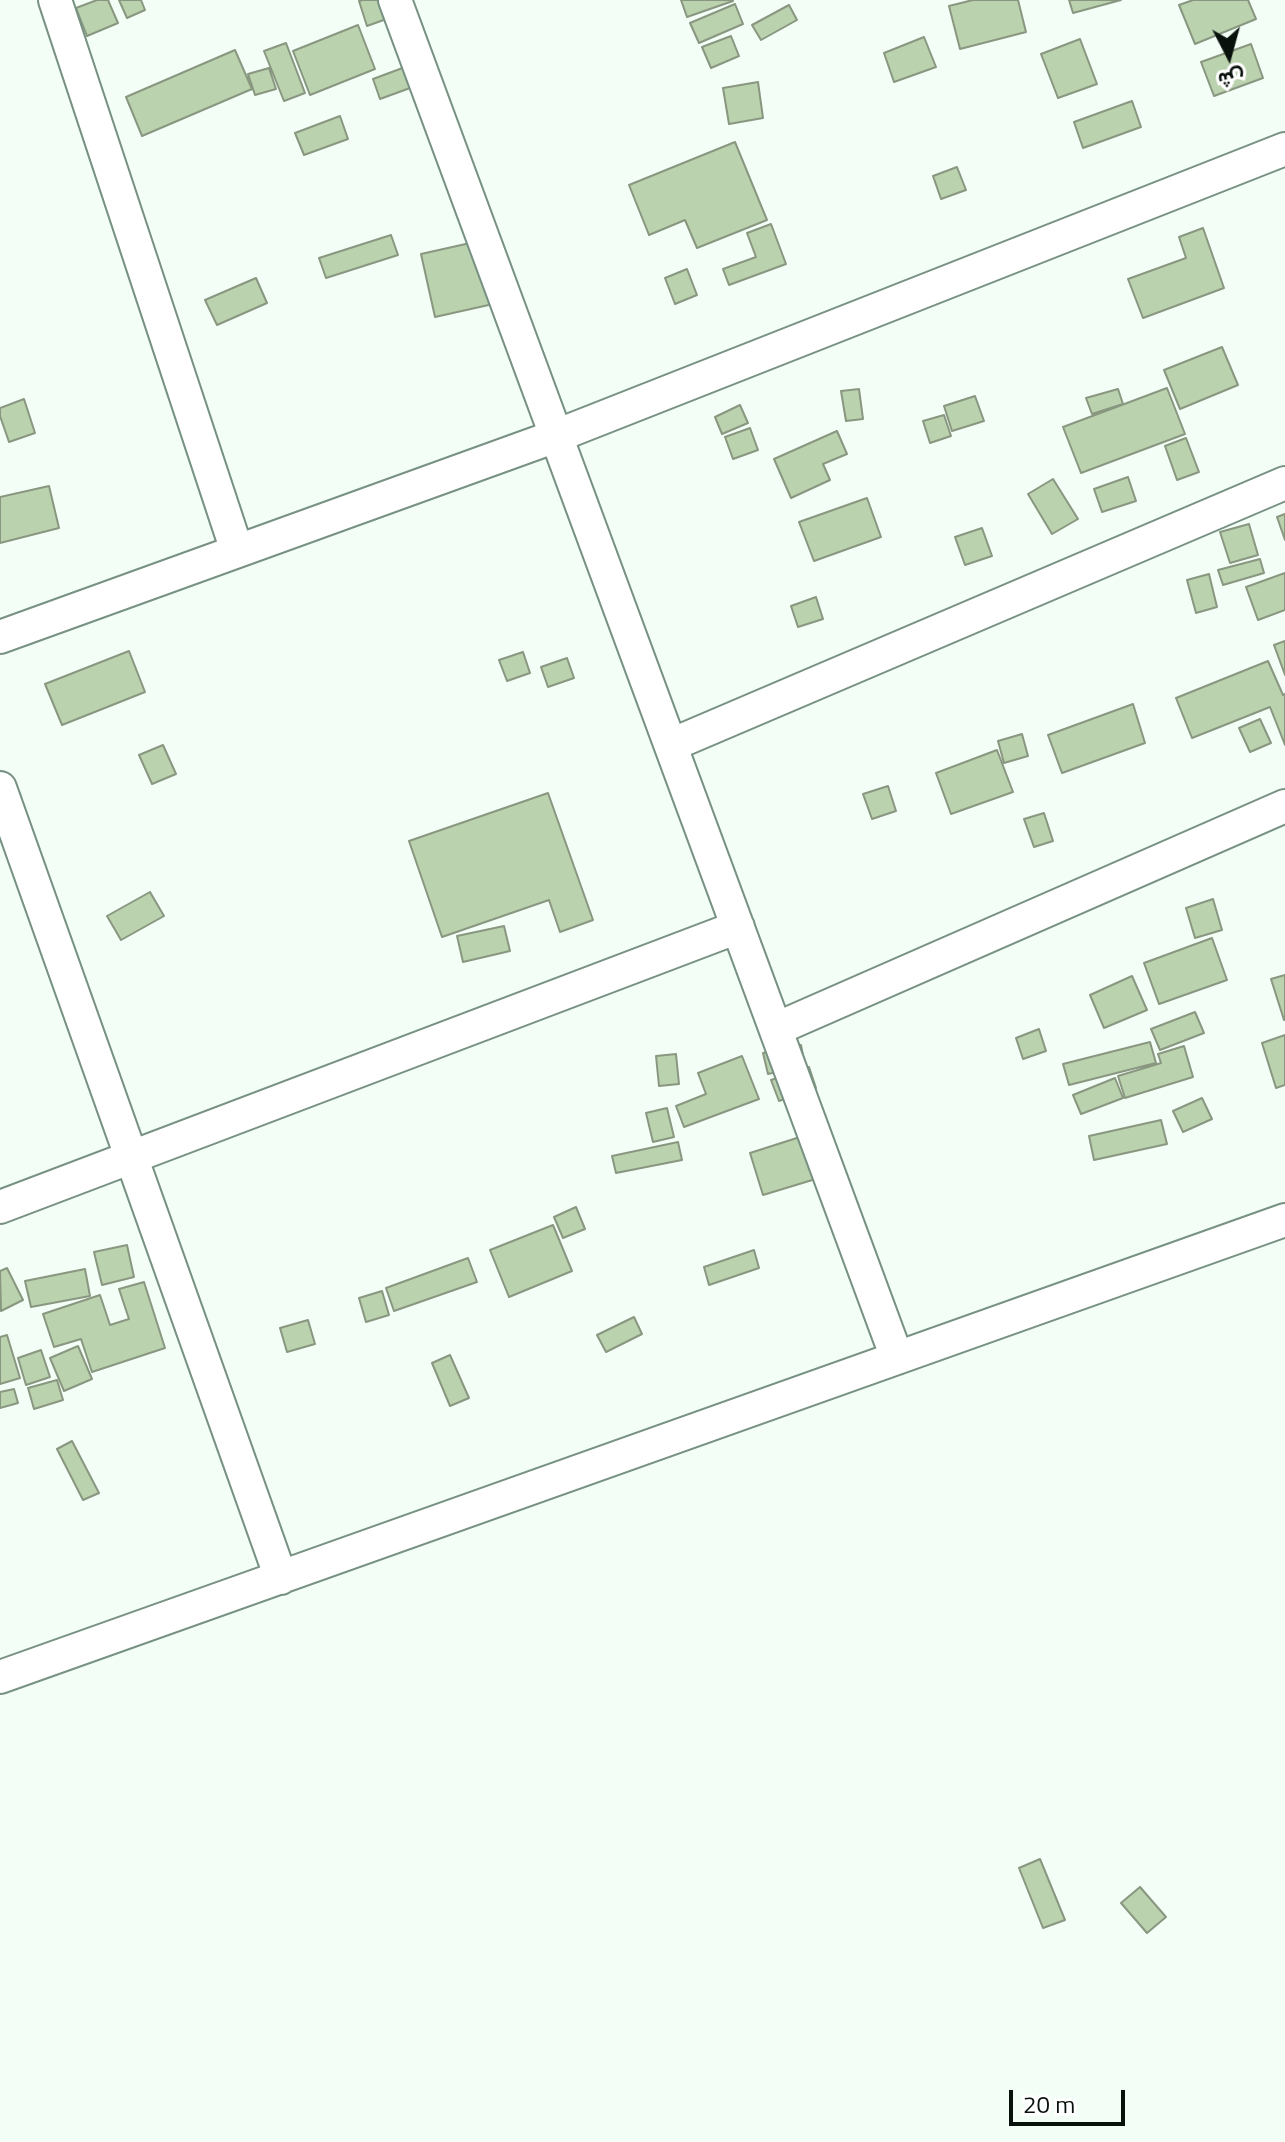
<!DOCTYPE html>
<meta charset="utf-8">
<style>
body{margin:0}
#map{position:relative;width:1285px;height:2142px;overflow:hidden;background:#f3fef7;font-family:"Titillium Web",Vazirmatn,sans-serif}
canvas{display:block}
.north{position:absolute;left:1189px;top:16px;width:80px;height:80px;-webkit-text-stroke:6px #fff;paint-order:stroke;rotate:174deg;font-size:22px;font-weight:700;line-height:32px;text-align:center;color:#08110c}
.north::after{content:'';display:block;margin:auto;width:28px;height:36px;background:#08110c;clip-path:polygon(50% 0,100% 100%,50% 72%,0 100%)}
.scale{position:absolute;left:1009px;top:2090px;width:116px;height:36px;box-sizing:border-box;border:4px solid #08110c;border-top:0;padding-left:10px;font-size:24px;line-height:28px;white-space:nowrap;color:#08110c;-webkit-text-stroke:6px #fff;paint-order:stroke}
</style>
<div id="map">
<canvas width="1285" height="2142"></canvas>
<div class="north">ش</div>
<div class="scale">20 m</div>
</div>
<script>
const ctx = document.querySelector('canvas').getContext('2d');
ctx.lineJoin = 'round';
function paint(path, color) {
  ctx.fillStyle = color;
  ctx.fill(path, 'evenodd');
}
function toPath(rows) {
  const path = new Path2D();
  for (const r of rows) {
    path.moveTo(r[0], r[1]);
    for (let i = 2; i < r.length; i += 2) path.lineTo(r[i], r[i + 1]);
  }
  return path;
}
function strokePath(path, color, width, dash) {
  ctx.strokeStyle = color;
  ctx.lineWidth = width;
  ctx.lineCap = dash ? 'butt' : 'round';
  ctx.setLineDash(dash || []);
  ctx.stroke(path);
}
const building = toPath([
 [97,0,108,0,118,23,87,36,76,8,97,0],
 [119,0,141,0,145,10,127,18,119,0],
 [363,0,401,0,406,12,367,26,359,1,363,0],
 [681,0,732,0,733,1,687,17,681,0],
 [973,0,1018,0,1026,32,960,49,949,6,973,0],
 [1069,0,1121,0,1073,13,1069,0],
 [1193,0,1248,0,1256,19,1195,44,1179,5,1193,0],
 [735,4,743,24,699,43,690,23,735,4],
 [789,5,797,20,761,40,752,25,789,5],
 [358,25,375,69,310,95,293,51,358,25],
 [731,36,739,56,711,68,702,47,731,36],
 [924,37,936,67,894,82,884,53,924,37],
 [1080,39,1097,84,1058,98,1041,54,1080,39],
 [286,43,305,93,284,101,264,51,286,43],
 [1251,44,1263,78,1214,96,1201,62,1251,44],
 [235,50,252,89,142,136,126,97,235,50],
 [424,60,432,80,380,99,373,79,424,60],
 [269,68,276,89,255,95,248,74,269,68],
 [758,82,763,118,729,124,723,88,758,82],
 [1132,101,1141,127,1083,148,1074,122,1132,101],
 [340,116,348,139,304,155,295,133,340,116],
 [735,142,767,220,697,248,685,220,649,235,629,185,735,142],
 [957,167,966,190,941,199,933,176,957,167],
 [771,224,786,264,729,285,723,269,756,257,747,233,771,224],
 [1203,228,1224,288,1143,318,1128,279,1186,258,1179,237,1203,228],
 [391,235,398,255,326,278,319,258,391,235],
 [497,237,511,300,435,317,421,254,497,237],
 [687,269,697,295,675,304,665,278,687,269],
 [256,278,267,303,217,325,205,300,256,278],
 [1222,347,1238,385,1180,409,1164,370,1222,347],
 [1167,388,1185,434,1081,473,1063,427,1167,388],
 [859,389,863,419,846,421,841,391,859,389],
 [1118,389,1123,404,1092,414,1086,398,1118,389],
 [975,396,984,421,952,431,944,406,975,396],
 [24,399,35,433,9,442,0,416,0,408,24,399],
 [740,405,748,423,722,434,715,417,740,405],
 [944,415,951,436,930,443,923,421,944,415],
 [750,428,758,450,733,459,725,437,750,428],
 [837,431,847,454,823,464,830,480,791,498,774,459,837,431],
 [1186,438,1199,472,1177,480,1165,446,1186,438],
 [1128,477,1136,501,1102,512,1094,489,1128,477],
 [1053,479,1078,519,1052,534,1028,494,1053,479],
 [49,486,59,528,0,543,0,497,49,486],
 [867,498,881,537,814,561,799,522,867,498],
 [1285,514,1285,540,1277,517,1285,514],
 [1249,524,1258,555,1230,563,1220,532,1249,524],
 [982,528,992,556,965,565,955,537,982,528],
 [1260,559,1264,573,1223,585,1218,570,1260,559],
 [1285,573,1285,610,1258,620,1246,587,1285,573],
 [1209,574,1217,607,1196,613,1187,580,1209,574],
 [816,597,823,619,798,627,791,606,816,597],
 [1285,641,1285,675,1274,645,1285,641],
 [129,651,145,692,62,725,45,684,129,651],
 [523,652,530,673,507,681,499,660,523,652],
 [567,658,574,678,548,687,541,667,567,658],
 [1268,661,1283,695,1285,694,1285,745,1270,707,1192,738,1176,698,1268,661],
 [1133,704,1145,743,1062,773,1048,735,1133,704],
 [1260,719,1271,743,1250,752,1239,728,1260,719],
 [1022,734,1028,756,1004,763,998,741,1022,734],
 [163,745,176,774,152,784,139,755,163,745],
 [997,750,1013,792,951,814,936,773,997,750],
 [888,786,896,811,872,819,863,794,888,786],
 [548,793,593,920,560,932,549,900,442,937,409,841,548,793],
 [1044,813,1053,841,1034,847,1024,819,1044,813],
 [150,892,164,916,121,940,107,916,150,892],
 [1213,899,1222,930,1195,938,1186,908,1213,899],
 [504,926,510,951,463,962,457,936,504,926],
 [1212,938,1227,980,1159,1004,1144,963,1212,938],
 [1285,975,1285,1020,1284,1020,1271,979,1285,975],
 [1132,976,1147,1010,1104,1028,1090,995,1132,976],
 [1195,1012,1204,1033,1160,1050,1151,1029,1195,1012],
 [1039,1029,1046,1051,1023,1059,1016,1038,1039,1029],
 [1285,1035,1285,1085,1276,1088,1262,1043,1285,1035],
 [1150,1042,1156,1063,1069,1085,1063,1064,1150,1042],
 [801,1045,805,1066,768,1074,763,1053,801,1045],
 [1184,1046,1193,1077,1125,1098,1118,1076,1161,1063,1158,1054,1184,1046],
 [676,1054,679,1084,659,1086,656,1056,676,1054],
 [742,1056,759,1099,684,1127,676,1106,706,1094,698,1073,742,1056],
 [809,1067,816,1088,779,1101,771,1080,809,1067],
 [1115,1078,1123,1098,1081,1114,1073,1095,1115,1078],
 [1202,1098,1212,1119,1183,1132,1173,1111,1202,1098],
 [667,1108,674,1137,653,1142,646,1113,667,1108],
 [1161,1120,1167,1144,1094,1160,1089,1136,1161,1120],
 [828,1128,842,1171,763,1195,750,1153,828,1128],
 [678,1142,682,1160,616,1173,612,1156,678,1142],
 [576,1207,585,1229,563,1238,554,1217,576,1207],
 [553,1225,572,1271,509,1297,490,1250,553,1225],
 [127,1245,134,1277,102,1285,94,1252,127,1245],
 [754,1250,759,1268,709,1285,704,1267,754,1250],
 [468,1258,477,1282,394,1311,386,1288,468,1258],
 [7,1268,23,1300,1,1311,0,1271,7,1268],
 [85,1269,90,1296,31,1307,25,1281,85,1269],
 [144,1282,165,1348,92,1372,81,1339,54,1347,43,1314,100,1295,110,1325,129,1319,119,1289,144,1282],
 [382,1291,389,1315,366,1322,359,1298,382,1291],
 [634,1317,642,1334,606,1352,597,1335,634,1317],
 [308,1320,315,1344,287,1352,280,1328,308,1320],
 [7,1335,20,1378,0,1384,0,1337,7,1335],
 [78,1346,92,1379,64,1391,50,1358,78,1346],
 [41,1350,50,1377,26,1385,18,1358,41,1350],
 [450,1355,469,1398,450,1406,432,1363,450,1355],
 [57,1380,63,1400,34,1409,28,1388,57,1380],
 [14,1389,18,1403,0,1408,0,1392,14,1389],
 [72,1441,99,1493,83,1500,57,1449,72,1441],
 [1040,1859,1065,1920,1043,1928,1019,1868,1040,1859],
 [1140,1887,1166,1917,1147,1933,1121,1903,1140,1887]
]);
const minor = toPath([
 [55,0,237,551],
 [395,0,897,1358],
 [0,637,556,436,1285,149],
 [671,745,1285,483],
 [0,788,281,1578],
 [776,1029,1285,806],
 [0,1207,738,927],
 [0,1677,1285,1220]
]);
paint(building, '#bad2ae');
strokePath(building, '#899781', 2);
strokePath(minor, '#779182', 36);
strokePath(minor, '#fff', 32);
</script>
